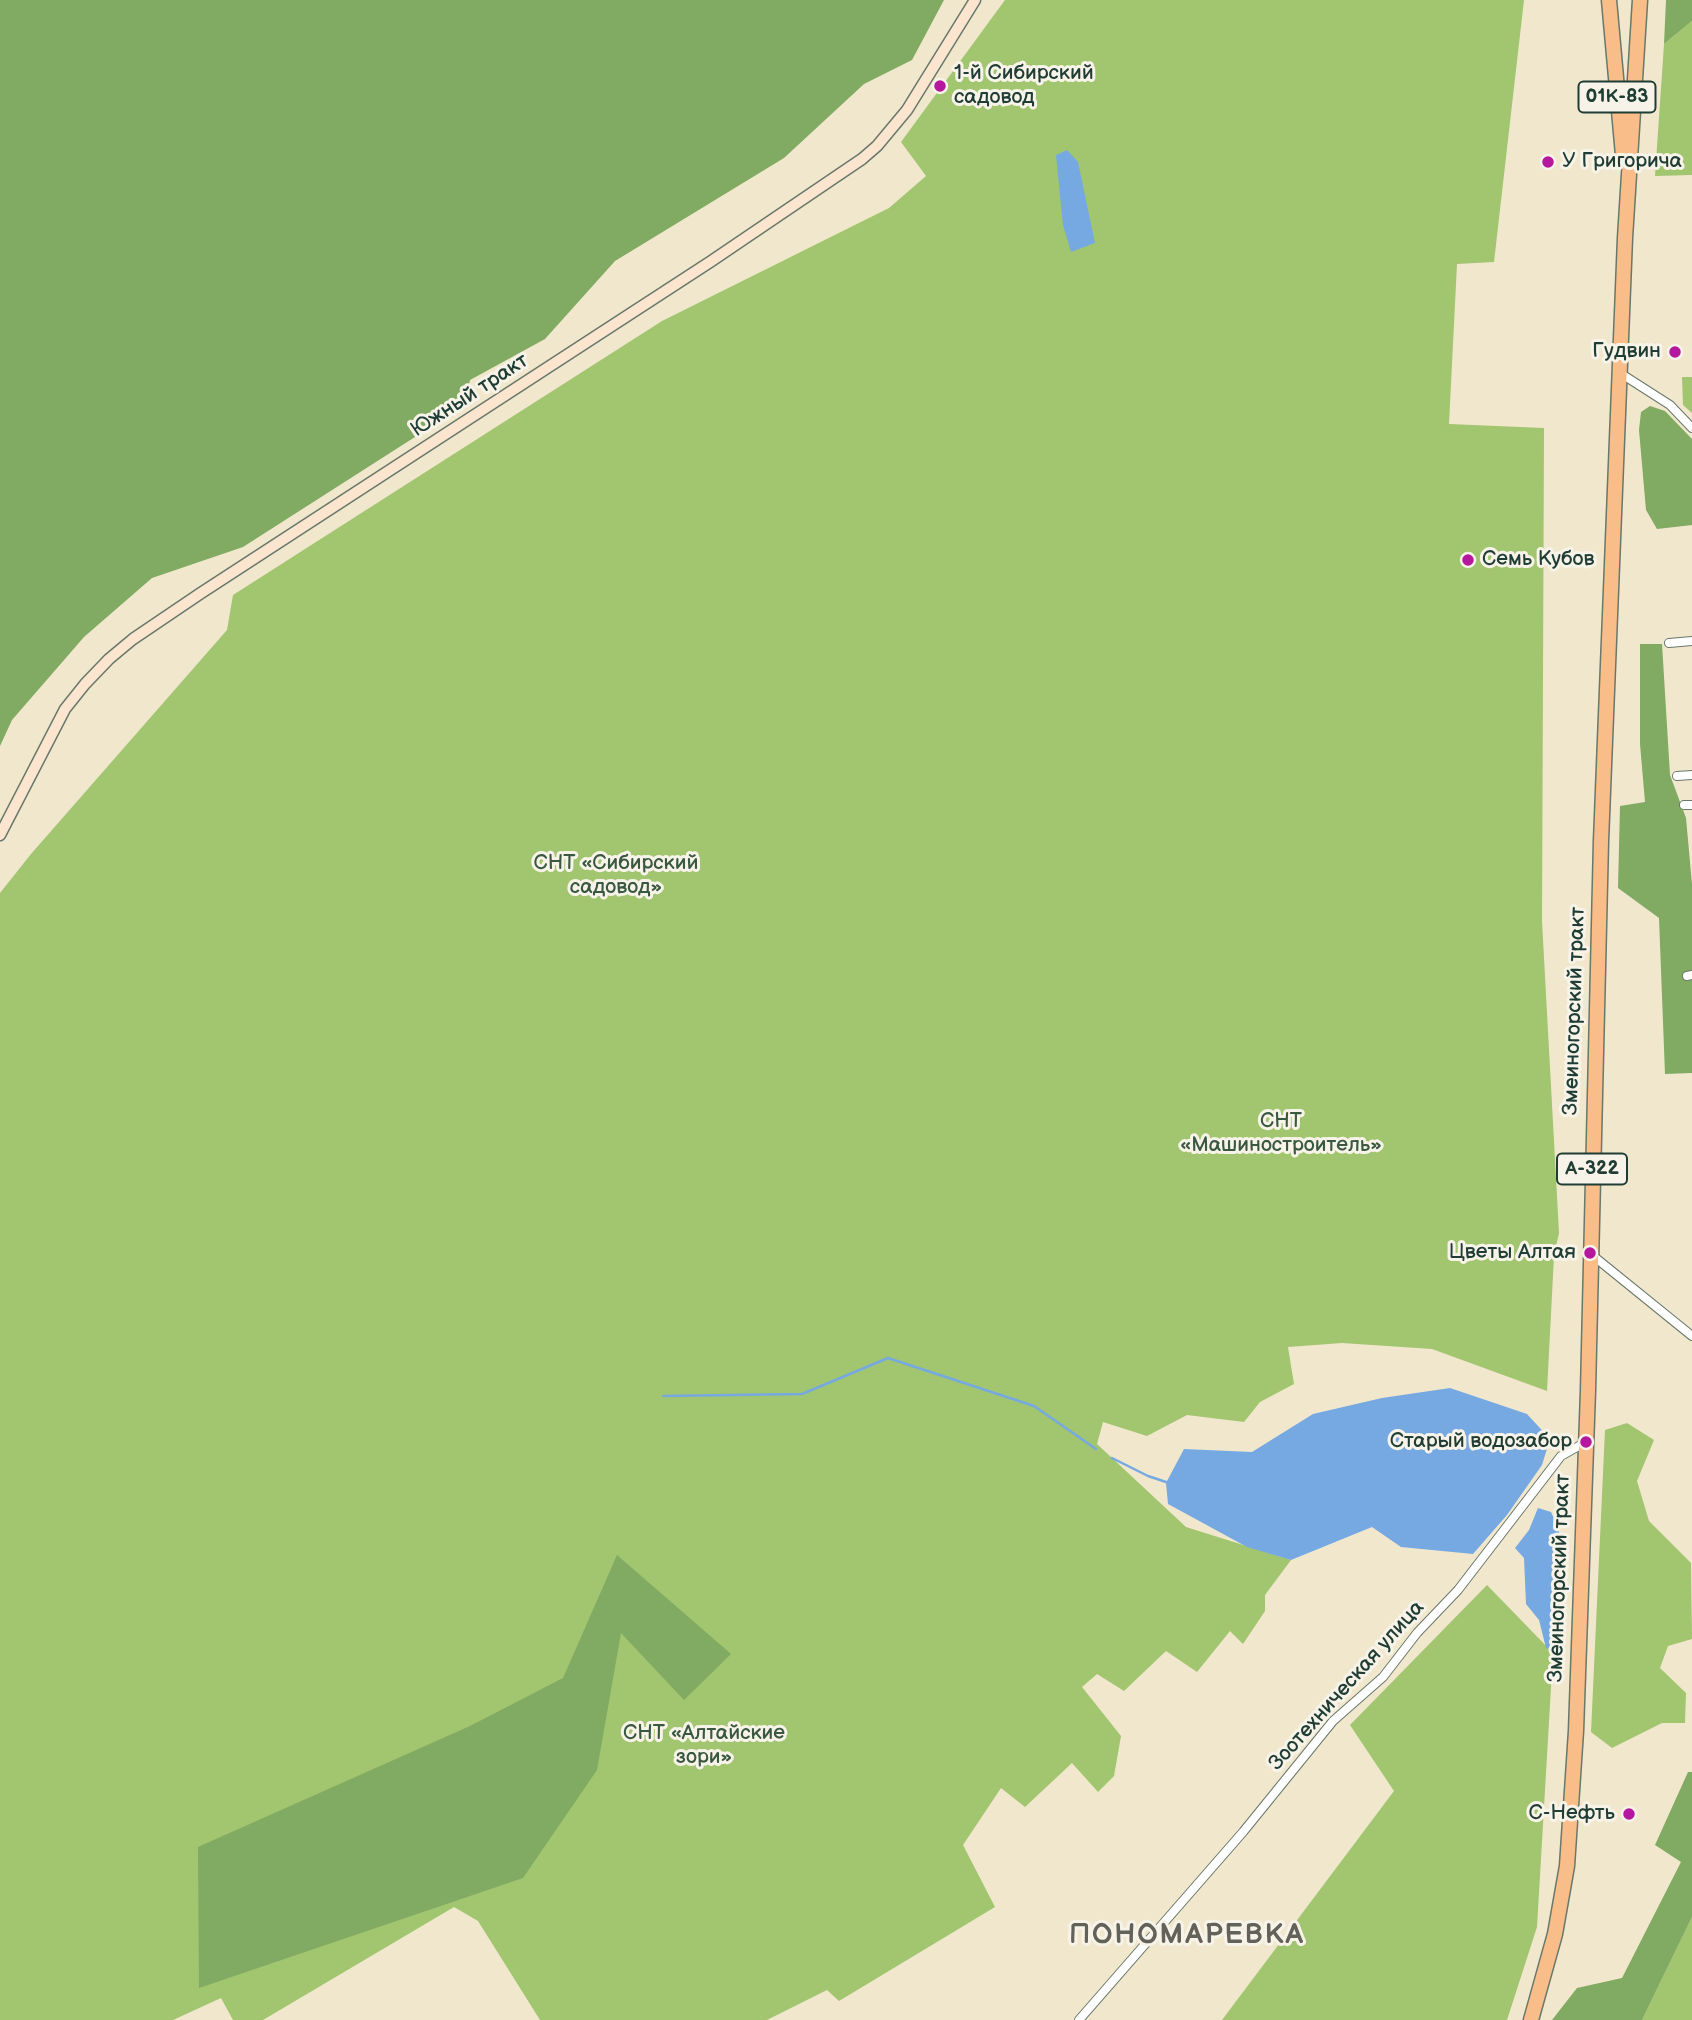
<!DOCTYPE html>
<meta charset="utf-8">
<style>
body{margin:0}
canvas{display:block;background:#f0e7cd}
</style>
<canvas width="1692" height="2020"></canvas>
<script>
const ctx = document.querySelector('canvas').getContext('2d');
ctx.lineJoin = 'round';
function paint(path, color) {
  ctx.fillStyle = color;
  ctx.fill(path, 'evenodd');
}
function toPath(rows) {
  const path = new Path2D();
  for (const r of rows) {
    path.moveTo(r[0], r[1]);
    for (let i = 2; i < r.length; i += 2) path.lineTo(r[i], r[i + 1]);
  }
  return path;
}
function strokePath(path, color, width, dash) {
  ctx.strokeStyle = color;
  ctx.lineWidth = width;
  ctx.lineCap = dash ? 'butt' : 'round';
  ctx.setLineDash(dash || []);
  ctx.stroke(path);
}
function label(font, color, halo, rows, align = 'center') {
  ctx.font = font + ' "Balsamiq Sans",sans-serif';
  ctx.lineWidth = 6;
  ctx.setLineDash([]);
  ctx.textBaseline = 'middle';
  ctx.strokeStyle = halo;
  ctx.fillStyle = color;
  for (const [text, x, y, turn = 0] of rows) {
    ctx.save();
    ctx.translate(x, y);
    ctx.rotate((+turn || 0) * Math.PI / 180);
    ctx.textAlign = isNaN(turn) ? turn : align;
    if (halo) ctx.strokeText(text, 0, 0);
    ctx.fillText(text, 0, 0);
    ctx.restore();
  }
}
const green = toPath([
 [1005,0,1524,0,1494,262,1457,264,1449,424,1544,428,1542,921,1559,1233,1554,1256,1547,1391,1432,1349,1342,1343,1288,1347,1294,1384,1260,1402,1244,1422,1187,1415,1147,1436,1103,1422,1097,1444,1186,1527,1291,1560,1265,1595,1265,1611,1243,1644,1230,1631,1197,1672,1166,1651,1124,1691,1097,1674,1082,1687,1121,1736,1114,1776,1098,1792,1072,1763,1025,1807,1001,1788,963,1845,995,1907,839,2001,827,1990,767,2020,540,2020,478,1921,454,1907,263,2020,233,2020,221,1998,173,2020,0,2020,0,893,31,854,227,630,233,595,662,321,889,208,926,176,901,142],
 [1692,21,1692,175,1655,176,1664,44],
 [1682,377,1692,377,1692,413,1683,405],
 [1627,1423,1654,1440,1637,1481,1649,1521,1691,1563,1692,1639,1668,1646,1660,1668,1686,1693,1685,1723,1662,1723,1612,1748,1591,1732,1605,1430],
 [1487,1585,1553,1653,1537,1927,1507,2020,1222,2020,1394,1791,1350,1725],
 [1692,1917,1692,2020,1642,2020]
]);
const forest = toPath([
 [0,0,944,0,912,60,864,84,784,158,615,261,545,339,470,380,465,405,243,547,152,578,84,637,12,720,0,746],
 [1666,0,1692,0,1692,21,1664,44],
 [1650,406,1665,411,1692,439,1692,525,1657,529,1646,510,1639,430,1641,412],
 [1640,644,1662,644,1670,775,1686,818,1692,884,1692,1073,1665,1074,1659,918,1618,888,1620,806,1645,802,1640,744],
 [617,1555,731,1654,684,1700,621,1633,597,1770,523,1878,199,1988,198,1847,470,1726,563,1678],
 [1688,1772,1692,1772,1692,1917,1642,2020,1552,2020,1577,1988,1622,1978,1681,1862,1655,1845]
]);
const water = toPath([
 [1067,150,1078,162,1095,243,1071,252,1063,225,1056,155],
 [1450,1388,1527,1414,1550,1439,1542,1465,1507,1515,1473,1554,1401,1547,1372,1527,1291,1560,1247,1547,1168,1504,1166,1483,1184,1449,1252,1452,1313,1414,1382,1398],
 [1538,1508,1551,1512,1557,1525,1562,1543,1559,1613,1553,1650,1546,1648,1539,1620,1526,1604,1524,1558,1515,1548,1529,1530]
]);
const stream = toPath([
 [663,1396,802,1394,888,1358,1034,1406,1096,1449],
 [1112,1458,1148,1476,1169,1483]
]);
const street = toPath([
 [1620,373,1670,405,1692,428],
 [1669,643,1692,641],
 [1677,776,1692,775],
 [1684,805,1692,805],
 [1687,976,1692,975],
 [1592,1255,1692,1336],
 [1079,2020,1243,1832,1333,1721,1383,1677,1417,1633,1458,1590,1561,1456,1586,1442]
]);
const secondary = toPath([
 [0,835,65,709,85,684,109,659,133,639,201,593,710,262,862,159,877,146,907,110,975,0]
]);
const highway = toPath([
 [1609,0,1623,155],
 [1531,2020,1555,1934,1567,1866,1576,1731,1588,1391,1601,841,1625,238,1640,0]
]);
const markers = [
 [940,86,7,"#b5179e"],
 [1548,162,7,"#b5179e"],
 [1675,352,7,"#b5179e"],
 [1468,560,7,"#b5179e"],
 [1590,1253,7,"#b5179e"],
 [1586,1442,7,"#b5179e"],
 [1629,1814,7,"#b5179e"]
];
const shields = [
 [1617,97,77],
 [1592,1169,70]
];
const shieldNames = [
 ["01К-83",1617,97],
 ["А-322",1592,1169]
];
const poiNames = [
 ["1-й Сибирский",954,74,"left"],
 ["садовод",954,98,"left"],
 ["У Григорича",1562,162,"left"],
 ["Гудвин",1661,352],
 ["Семь Кубов",1482,560,"left"],
 ["Цветы Алтая",1576,1253],
 ["Старый водозабор",1572,1442],
 ["С-Нефть",1615,1814]
];
const streetNames = [
 ["Южный тракт",470,396,-33],
 ["Змеиногорский тракт",1575,1011,-88],
 ["Змеиногорский тракт",1560,1578,-88],
 ["Зоотехническая улица",1347,1686,-48]
];
const parkNames = [
 ["СНТ «Сибирский",616,864],
 ["садовод»",616,888],
 ["СНТ",1281,1122],
 ["«Машиностроитель»",1281,1146],
 ["СНТ «Алтайские",704,1734],
 ["зори»",704,1758]
];
const districtNames = [
 ["ПОНОМАРЕВКА",1187,1936]
];
paint(green, '#a2c56f');
paint(forest, '#81aa62');
paint(water, '#76a9e2');
strokePath(stream, '#76a9e2', 2.5);
strokePath(street, '#68786a', 10);
strokePath(secondary, '#68786a', 13);
strokePath(highway, '#68786a', 17);
strokePath(street, '#fff', 8);
strokePath(secondary, '#fce5cf', 10);
strokePath(highway, '#f8bd88', 14);
for (const [x, y, r, color] of markers) {
  const dot = new Path2D();
  dot.arc(x, y, r, 0, 2 * Math.PI);
  ctx.fillStyle = color;
  ctx.fill(dot);
  strokePath(dot, '#f7f3e8', 2.5);
}
for (const [x, y, w] of shields) {
  const box = new Path2D();
  box.roundRect(x - w / 2, y - 15.5, w, 31, 5);
  ctx.fillStyle = '#f7f3e8';
  ctx.fill(box);
  strokePath(box, '#1f3d34', 2);
}
label('bold 19px', '#1f3d34', null, shieldNames);
label('21px', '#1f3d34', '#f7f3e8', poiNames, 'right');
label('21px', '#1f3d34', '#f7f3e8', streetNames);
label('21px', '#395840', '#f7f3e8', parkNames);
ctx.letterSpacing = '2px';
label('bold 28px', '#636259', '#f7f3e8', districtNames);
ctx.letterSpacing = '0px';
</script>
